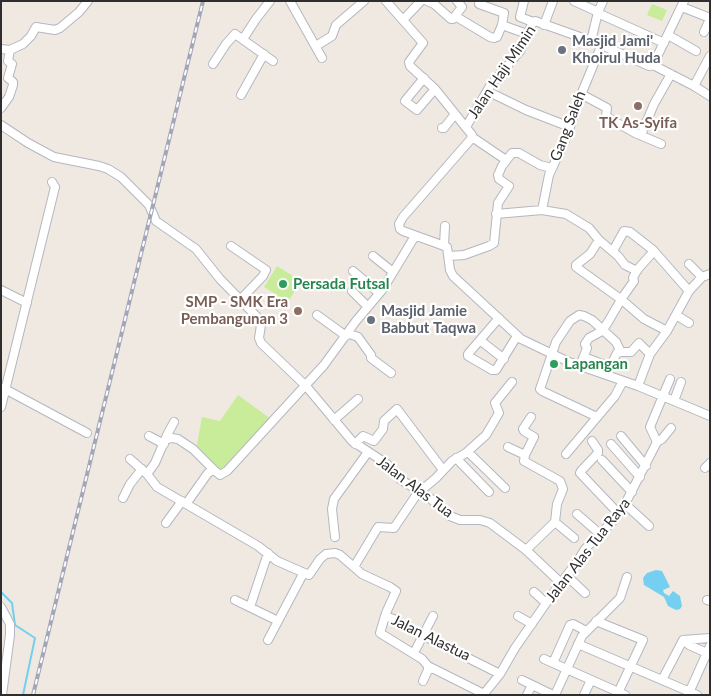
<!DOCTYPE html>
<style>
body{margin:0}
#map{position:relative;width:711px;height:696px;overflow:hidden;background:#efe9e1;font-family:Lato,sans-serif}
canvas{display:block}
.frame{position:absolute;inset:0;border:2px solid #2e2e2e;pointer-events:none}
</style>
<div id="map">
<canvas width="711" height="696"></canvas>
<div class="frame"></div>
</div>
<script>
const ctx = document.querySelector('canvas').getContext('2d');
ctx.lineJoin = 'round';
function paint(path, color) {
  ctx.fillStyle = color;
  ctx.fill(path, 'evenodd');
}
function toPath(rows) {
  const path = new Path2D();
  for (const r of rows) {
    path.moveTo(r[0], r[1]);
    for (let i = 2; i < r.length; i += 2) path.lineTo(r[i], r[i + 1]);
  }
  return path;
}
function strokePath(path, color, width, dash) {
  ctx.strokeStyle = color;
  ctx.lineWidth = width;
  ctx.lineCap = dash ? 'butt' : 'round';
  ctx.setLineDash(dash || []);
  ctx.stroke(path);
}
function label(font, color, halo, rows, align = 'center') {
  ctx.font = font + ' Lato,sans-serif';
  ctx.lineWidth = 4.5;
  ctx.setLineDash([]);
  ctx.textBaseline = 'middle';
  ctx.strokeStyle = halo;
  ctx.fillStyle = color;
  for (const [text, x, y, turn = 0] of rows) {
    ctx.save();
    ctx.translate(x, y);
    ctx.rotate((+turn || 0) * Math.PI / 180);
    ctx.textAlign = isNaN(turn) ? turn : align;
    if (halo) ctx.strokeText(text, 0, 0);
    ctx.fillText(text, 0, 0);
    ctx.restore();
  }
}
const pitch = toPath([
 [652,4,667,10,662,21,647,15],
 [277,266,301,281,288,302,264,287],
 [238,395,271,419,223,468,217,470,195,455,202,417,220,421]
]);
const water = toPath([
 [656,570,662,571,670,587,663,590,664,593,669,596,673,591,680,596,682,606,680,609,676,610,668,606,664,597,644,585,643,578,647,573]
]);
const stream = toPath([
 [1,592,12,603,15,625,35,638,23,695]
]);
const minor = toPath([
 [290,1,322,58],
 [386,1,423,43,409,62,410,66,435,89,472,135,471,139,403,217,399,224,400,229,403,231,447,247,450,270,453,276,521,339,569,362,638,386,710,416],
 [427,1,434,4,451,19,453,19,455,16],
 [457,1,462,7,455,16,490,37,494,38,497,37,502,25,527,34],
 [479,1,479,4,504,13,502,25],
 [524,1,520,17,533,22],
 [574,1,598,12,591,41],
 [603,1,598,12,602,15,664,43],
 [682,7,710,18],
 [403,20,421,1],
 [544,25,553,1],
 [704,32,710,19],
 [668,35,696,51],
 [243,39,256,19,270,1],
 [316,46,332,36,336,25,364,1],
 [1,49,10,50,23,44,31,36,36,27,55,30,60,28,79,12,88,1],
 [213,64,226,44,235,34,273,61],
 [653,65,684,1],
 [424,78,405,101,417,110,435,89],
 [694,86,710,56],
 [487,91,526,110,570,127],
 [581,94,607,108,606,116,612,120,635,133,661,144],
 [241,95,264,54],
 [1,108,9,97,13,85,13,82,8,78,12,64,8,61,10,50],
 [1,125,28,143,54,157,99,166,108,169,121,177,149,205,156,221,196,249,220,279,259,319,261,325,259,338,261,343,306,386,352,441,387,464,400,479,431,499,450,516,460,520,480,520,490,523,526,550,561,583],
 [466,127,490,86,520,51,532,24,535,21,597,43,649,66,653,65,694,86,710,96],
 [442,128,444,128,455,114],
 [641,135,654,104,671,74],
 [472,137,506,160],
 [542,210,566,214,589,228,599,240,618,256,625,265,637,271],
 [496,214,542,210,549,175,567,136,578,102,602,44],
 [599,240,590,254,576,265,576,267,622,300,644,319,667,331],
 [444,245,445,226],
 [231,246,266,270,263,276,240,300],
 [613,251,624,231,630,232,653,250,689,291],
 [373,256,393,272],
 [449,256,464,255,489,246,494,243,498,203,509,186,499,179,498,175,502,166,512,153,519,153,540,165,552,168],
 [689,264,702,277],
 [353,271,379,293],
 [1,290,27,303],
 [352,291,368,307],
 [317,315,346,336],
 [676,315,689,323],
 [499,318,468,354,468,356,492,370,496,370,517,336],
 [347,333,358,337,371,355,371,358,391,373],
 [481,341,504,359],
 [584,357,610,367,617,353,621,352],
 [580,366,587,348,585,344,589,338,602,331,608,322,622,298,634,281,633,278,637,270,654,251],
 [638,386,650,354,667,331,689,291,702,277,710,274],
 [3,388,87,433],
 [674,401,681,382],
 [1,407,55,187,52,182],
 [597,417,542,391,540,389,556,342,570,321,579,315,584,316,592,320,616,342,621,352,631,352,639,343,650,354],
 [334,420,358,399],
 [149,436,164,444],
 [621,436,646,466],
 [165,440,172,438,178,439,193,449,214,470],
 [592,441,598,450,598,453,581,471,580,473,619,514],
 [657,442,662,439,671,428],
 [355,444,363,436,374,441,383,429,384,421,397,409,443,470],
 [611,444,640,477],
 [508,447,525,455,534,437,524,431,523,429,531,417],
 [468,452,505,488],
 [566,454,615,396,623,381],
 [525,455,524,461,560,481,563,489,557,504,555,522,526,550],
 [456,458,489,492],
 [130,459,147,474,157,487,258,546,277,561,309,575,320,559,326,554,335,553,340,555,362,574,390,587,396,591,386,613,380,633,422,659,428,666,484,694],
 [602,460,632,492],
 [705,468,710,463],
 [147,474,155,463,167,435,174,422],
 [123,498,130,484,142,469],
 [186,504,208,473,214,470,220,475,227,471,324,365,356,321,383,289,415,236],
 [625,504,649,526],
 [577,514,600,534],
 [555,522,574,538],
 [166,523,182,501],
 [335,537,332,509,334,499,368,452],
 [354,567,378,527,394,528,417,494,436,478,452,461,466,453,486,435,499,413,495,403,512,382],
 [567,576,585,593],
 [534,592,546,603],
 [235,600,278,621],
 [707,600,710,601],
 [1,607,10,624,10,635,2,695],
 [250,607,268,553],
 [385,616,396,620,406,627,500,674],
 [518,616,532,624],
 [596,621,643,640,617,695],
 [268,640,303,574],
 [683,640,689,645,707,653],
 [578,644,697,695],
 [416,649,433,616],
 [544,659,625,695],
 [553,663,570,625,573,624,586,631],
 [522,680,553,695],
 [662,680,683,640,710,638],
 [423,681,428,670,428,666],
 [483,695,500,674,515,648,551,596,577,562,585,549,613,521,625,504,657,442,650,427,670,379],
 [527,695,532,685],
 [555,695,582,636,620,598,627,577],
 [584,695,591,680],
 [688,695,710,646]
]);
const rail = toPath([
 [33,695,203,1]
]);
const markers = [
 [562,50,5,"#6b7280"],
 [638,106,5,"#8d6e63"],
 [283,284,5,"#2e9e5b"],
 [298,311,5,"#8d6e63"],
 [371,320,5,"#6b7280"],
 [554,364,5,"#2e9e5b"]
];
const worshipNames = [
 ["Masjid Jami'",572,41],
 ["Khoirul Huda",572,58],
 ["Masjid Jamie",381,311],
 ["Babbut Taqwa",381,328]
];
const streetNames = [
 ["Jalan Haji Mimin",502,72,-56],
 ["Gang Saleh",568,126,-69],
 ["Jalan Alas Tua",415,487,37],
 ["Jalan Alas Tua Raya",588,550,-52],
 ["Jalan Alastua",431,638,26]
];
const educationNames = [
 ["TK As-Syifa",638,123],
 ["SMP - SMK Era",288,302,"right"],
 ["Pembangunan 3",288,319,"right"]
];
const leisureNames = [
 ["Persada Futsal",293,284],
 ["Lapangan",564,364]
];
paint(pitch, '#c9ec9a');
paint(water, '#75cff0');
strokePath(stream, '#75cff0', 2);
strokePath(minor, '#b4b7c1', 10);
strokePath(minor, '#fff', 8);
strokePath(rail, '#a3a6b8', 4);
strokePath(rail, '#fff', 2, [5.5]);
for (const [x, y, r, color] of markers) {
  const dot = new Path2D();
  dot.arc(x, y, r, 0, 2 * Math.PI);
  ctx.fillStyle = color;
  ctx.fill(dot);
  strokePath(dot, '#fff', 2);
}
label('bold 15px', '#5b616d', '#fff', worshipNames, 'left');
label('15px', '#2e2e2e', '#fff', streetNames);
label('bold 15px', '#785e54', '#fff', educationNames);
label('bold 15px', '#27864d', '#fff', leisureNames, 'left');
</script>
